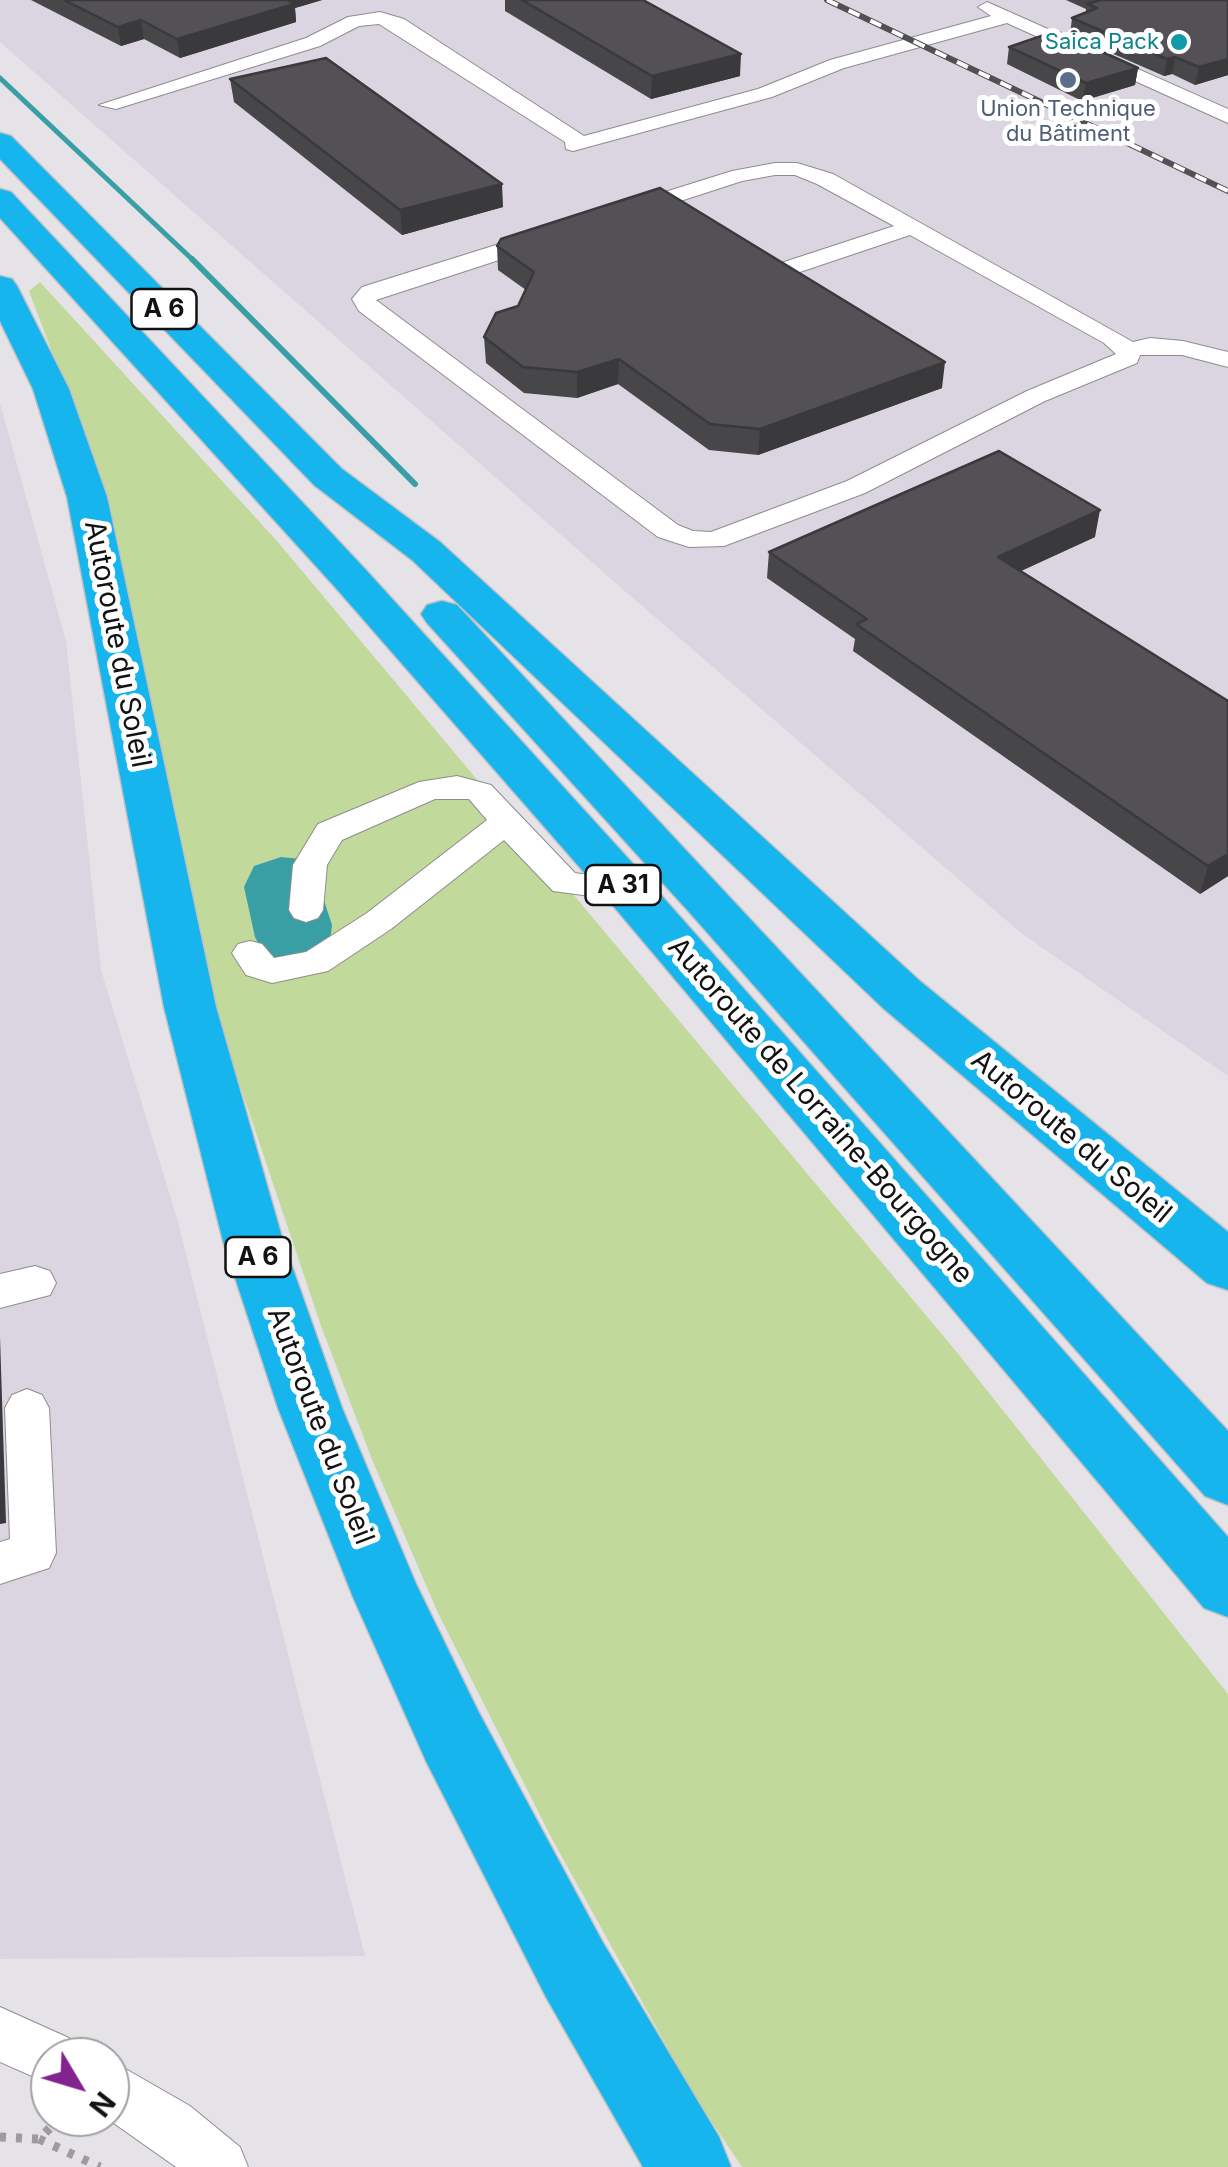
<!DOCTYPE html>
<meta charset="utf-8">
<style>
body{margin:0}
#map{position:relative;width:1228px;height:2167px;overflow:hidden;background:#e5e3e7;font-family:Inter,sans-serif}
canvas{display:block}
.north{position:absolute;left:30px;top:2037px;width:100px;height:100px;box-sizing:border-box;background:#fff;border:2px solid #a1a0a1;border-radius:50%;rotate:128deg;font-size:28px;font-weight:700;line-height:40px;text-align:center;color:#131213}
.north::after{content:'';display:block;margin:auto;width:35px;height:45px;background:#82238e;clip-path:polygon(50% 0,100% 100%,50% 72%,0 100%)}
</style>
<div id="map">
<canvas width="1228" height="2167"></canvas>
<div class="north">N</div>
</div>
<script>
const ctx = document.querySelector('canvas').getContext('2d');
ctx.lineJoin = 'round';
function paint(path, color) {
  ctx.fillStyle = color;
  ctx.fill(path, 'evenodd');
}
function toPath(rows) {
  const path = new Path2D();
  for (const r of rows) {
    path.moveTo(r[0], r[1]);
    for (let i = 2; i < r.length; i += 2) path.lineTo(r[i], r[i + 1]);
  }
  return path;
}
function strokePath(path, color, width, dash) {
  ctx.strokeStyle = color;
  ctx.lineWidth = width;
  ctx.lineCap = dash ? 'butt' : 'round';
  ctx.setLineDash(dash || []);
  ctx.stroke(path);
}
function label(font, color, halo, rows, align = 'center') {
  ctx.font = font + ' Inter,sans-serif';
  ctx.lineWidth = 10;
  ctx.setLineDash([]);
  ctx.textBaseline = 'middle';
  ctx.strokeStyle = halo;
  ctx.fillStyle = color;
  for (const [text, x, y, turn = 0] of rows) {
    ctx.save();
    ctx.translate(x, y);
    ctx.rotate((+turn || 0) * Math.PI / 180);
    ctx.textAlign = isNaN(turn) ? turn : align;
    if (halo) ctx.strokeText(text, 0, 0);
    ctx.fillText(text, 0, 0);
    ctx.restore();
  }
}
const built = toPath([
 [0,0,1228,0,1228,1076,1021,933,626,592,0,42],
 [0,403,66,641,101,970,176,1215,365,1956,0,1959]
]);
const green = toPath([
 [40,282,277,541,955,1350,1228,1694,1228,2167,742,2167,693,2094,551,1837,438,1613,373,1462,321,1326,222,1032,124,576,95,466,29,291]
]);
const water = toPath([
 [281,857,301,859,314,870,332,925,330,942,295,961,265,957,255,937,244,887,254,866]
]);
const streamFar1 = toPath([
 [0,78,194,261]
]);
const stream = toPath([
 [192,259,415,484]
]);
const path = toPath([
 [0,2137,39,2139,61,2117],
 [39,2139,100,2167]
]);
const minor = toPath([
 [987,2,1228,109,1228,123,1007,23,844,68,772,97,573,151,566,149,565,142,379,24,359,26,320,46,116,109,99,105,306,38,348,17,380,12,404,19,584,136,758,89,830,60,991,16,978,7,987,2],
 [775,163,797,163,833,174,1133,342,1150,338,1183,341,1228,352,1228,367,1182,355,1140,355,1137,363,1045,401,865,493,724,546,689,547,658,537,359,311,352,299,362,287,732,171,775,163],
 [775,175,795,175,817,184,894,226,778,264,778,274,794,274,910,235,1104,343,1116,354,1027,391,847,481,711,532,693,531,678,525,376,300,742,181,775,175],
 [457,776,491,785,575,873,640,882,645,890,640,898,628,901,553,891,504,840,391,929,328,971,272,983,246,975,232,953,238,944,250,941,262,944,274,958,306,952,367,913,487,820,469,799,435,799,342,840,327,865,323,910,318,918,306,922,294,918,289,910,293,865,318,824,419,782,457,776],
 [35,1266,50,1271,56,1283,50,1295,0,1308,0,1274,35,1266],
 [27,1389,42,1395,49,1408,56,1553,49,1568,0,1584,0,1542,10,1539,5,1408,12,1395,27,1389],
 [0,2007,69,2038,77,2057,50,2057,50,2084,0,2062,0,2007],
 [110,2060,190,2106,240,2147,248,2167,176,2167,105,2117,110,2117,110,2060]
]);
const highway = toPath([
 [0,133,11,136,342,469,440,542,921,982,1228,1232,1228,1290,1207,1283,883,1008,412,560,314,485,0,159,0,133],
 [0,189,11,192,365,569,646,878,1228,1537,1228,1617,1204,1608,610,902,335,587,0,218,0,189],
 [0,276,12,279,17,286,69,389,107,497,216,1007,283,1241,342,1408,416,1584,478,1711,602,1941,719,2137,731,2167,643,2167,546,1997,426,1761,353,1597,278,1408,223,1241,164,1007,67,497,33,389,0,321,0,276],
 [442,601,457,605,1228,1431,1228,1505,1205,1496,690,913,427,623,421,614,427,605,442,601]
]);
const rail = toPath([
 [827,0,1228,191]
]);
const wall = toPath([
 [31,0,322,0,295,8,296,22,180,58,144,39,121,46],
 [505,0,643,0,740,76,651,99,505,11],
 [1066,0,1228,0,1228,75,1195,85,1172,74,1164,76,1070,35,1072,18,1086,13,1086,9],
 [1009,47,1138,68,1135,85,1082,101,1007,64],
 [230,79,503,207,402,235,234,102],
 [497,246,942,388,758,455,709,450,618,384,577,398,524,393,486,363,484,337,518,306,526,290,498,270],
 [1095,537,1020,571,1228,876,1200,894,853,651,855,639,767,578,769,552]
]);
const shadedWall = toPath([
 [276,0,322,0,295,8,296,22,180,58,177,39],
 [141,20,144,39,121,46,118,27],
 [741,54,740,76,651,99,652,76],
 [1175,57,1172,74,1164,76,1167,59],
 [1228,59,1228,75,1195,85,1199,67],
 [1138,68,1135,85,1082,101,1086,83],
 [502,184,503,207,402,235,400,210],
 [619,359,618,384,577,398,577,372],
 [945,362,942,388,758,455,760,429],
 [1100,510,1095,537,993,584,998,557],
 [1228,854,1228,876,1200,894,1208,866],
 [0,1337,6,1523,0,1524]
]);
const building = toPath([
 [64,0,287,0,294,4,177,39,141,20,118,27,64,0],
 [522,0,643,0,741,54,652,76,522,0],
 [1101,0,1228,0,1228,59,1199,67,1175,57,1167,59,1072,18,1097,8,1087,4,1101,0],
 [1056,31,1138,68,1086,83,1009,47,1056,31],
 [326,58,502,184,400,210,230,79,326,58],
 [660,188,945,362,760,429,710,424,619,359,577,372,523,367,484,337,496,313,518,306,534,272,497,246,501,239,660,188],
 [999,451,1100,510,998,557,1228,701,1228,854,1208,866,856,624,867,619,769,552,999,451]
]);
const markers = [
 [1179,42,10,"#0f9aa8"],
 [1068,80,10,"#5c6f8a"]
];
const farCulturenames = [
 ["Saica Pack",1159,42]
];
const farServicenames = [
 ["Union Technique",1068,109],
 ["du Bâtiment",1068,134]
];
const shields = [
 [164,309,65],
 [623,885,75],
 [258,1257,65]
];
const shieldNames = [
 ["A 6",164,309],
 ["A 31",623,885],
 ["A 6",258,1257]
];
const streetNames = [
 ["Autoroute du Soleil",117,644,79],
 ["Autoroute de Lorraine-Bourgogne",820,1111,49],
 ["Autoroute du Soleil",1071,1137,40],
 ["Autoroute du Soleil",320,1426,69]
];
paint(built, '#dad5e0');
paint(green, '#c1d99a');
paint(water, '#399fa5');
strokePath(streamFar1, '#399fa5', 5);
strokePath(stream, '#399fa5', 6);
strokePath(minor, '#8d8c8f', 2);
strokePath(highway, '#c2c1c2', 3);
strokePath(path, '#9d9b9e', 9, [6, 10]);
paint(minor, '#fff');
paint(highway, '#17b5ee');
strokePath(rail, '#525052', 6);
strokePath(rail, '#fff', 4, [12]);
paint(wall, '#474649');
paint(shadedWall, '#3a393c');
paint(building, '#535155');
strokePath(building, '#3a393c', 2.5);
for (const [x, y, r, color] of markers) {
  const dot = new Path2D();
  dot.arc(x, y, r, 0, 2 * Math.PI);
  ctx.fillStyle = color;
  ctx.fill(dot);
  strokePath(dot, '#fff', 4);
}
label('22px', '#0d838f', '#fff', farCulturenames, 'right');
label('22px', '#4e5e75', '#fff', farServicenames);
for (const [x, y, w] of shields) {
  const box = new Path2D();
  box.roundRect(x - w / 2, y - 20, w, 40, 8);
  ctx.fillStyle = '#fff';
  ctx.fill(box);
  strokePath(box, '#131213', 2.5);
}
label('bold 25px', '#131213', null, shieldNames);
label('28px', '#131213', '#fff', streetNames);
</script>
